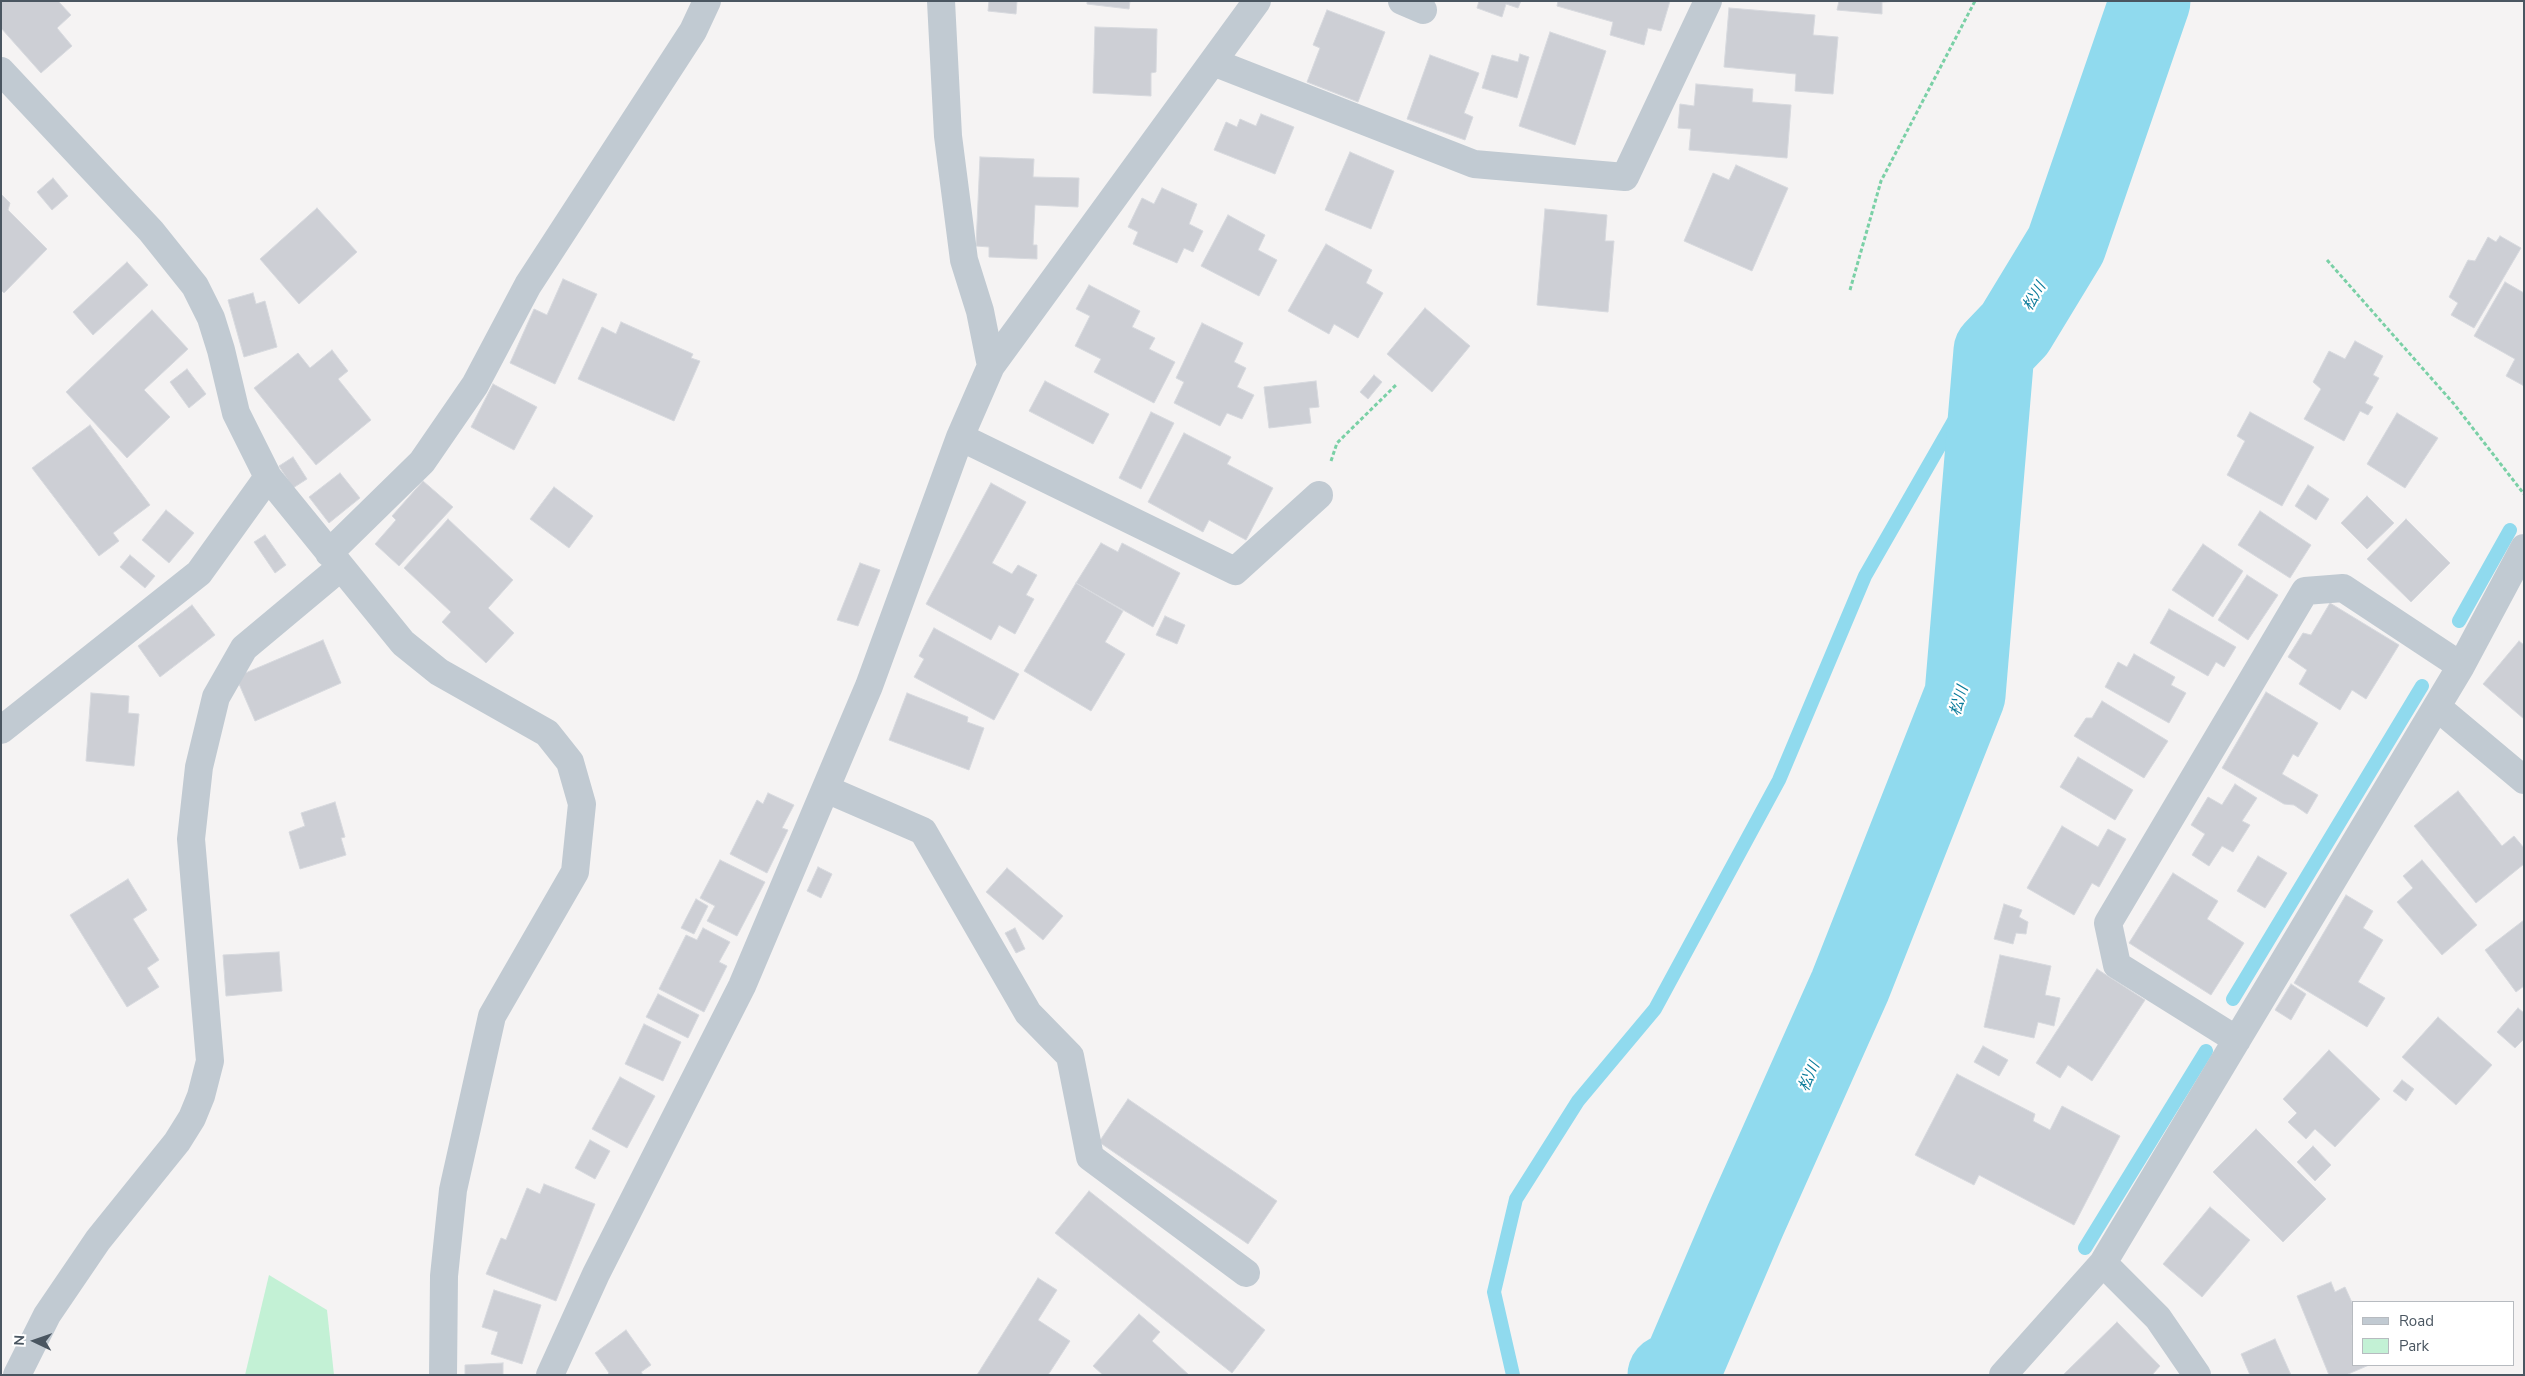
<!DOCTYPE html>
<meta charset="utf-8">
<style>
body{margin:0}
#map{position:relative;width:2525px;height:1376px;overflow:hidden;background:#f5f3f3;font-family:"Nunito Sans",sans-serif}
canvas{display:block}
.frame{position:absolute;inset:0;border:2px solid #4a5661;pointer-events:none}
.legend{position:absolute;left:2352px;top:1301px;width:162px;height:65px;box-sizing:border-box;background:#fff;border:1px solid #b7bbc0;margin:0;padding:6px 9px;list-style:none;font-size:15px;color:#4a5661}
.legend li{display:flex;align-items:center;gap:10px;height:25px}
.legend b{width:25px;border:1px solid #b7bbc0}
.north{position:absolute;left:10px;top:1316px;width:50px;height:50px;-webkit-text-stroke:4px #fff;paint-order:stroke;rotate:273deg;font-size:14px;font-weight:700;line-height:20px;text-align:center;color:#4a5661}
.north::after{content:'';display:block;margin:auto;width:18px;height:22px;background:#4a5661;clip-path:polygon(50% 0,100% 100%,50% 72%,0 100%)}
</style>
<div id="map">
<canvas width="2525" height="1376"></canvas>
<div class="frame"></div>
<ul class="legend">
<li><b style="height:6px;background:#c1cad2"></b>Road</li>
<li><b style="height:14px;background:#c3f1d5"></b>Park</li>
</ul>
<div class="north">N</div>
</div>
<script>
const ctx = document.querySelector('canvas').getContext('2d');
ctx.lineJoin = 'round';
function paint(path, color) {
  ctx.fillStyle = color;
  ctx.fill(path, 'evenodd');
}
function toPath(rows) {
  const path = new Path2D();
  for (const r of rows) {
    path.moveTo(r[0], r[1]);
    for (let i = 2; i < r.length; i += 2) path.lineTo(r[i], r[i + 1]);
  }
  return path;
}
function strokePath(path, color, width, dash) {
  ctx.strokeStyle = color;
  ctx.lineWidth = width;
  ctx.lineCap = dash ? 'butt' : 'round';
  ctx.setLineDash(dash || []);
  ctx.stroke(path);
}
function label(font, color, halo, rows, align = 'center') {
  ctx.font = font + ' "Nunito Sans","Noto Sans JP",sans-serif';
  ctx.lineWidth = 4.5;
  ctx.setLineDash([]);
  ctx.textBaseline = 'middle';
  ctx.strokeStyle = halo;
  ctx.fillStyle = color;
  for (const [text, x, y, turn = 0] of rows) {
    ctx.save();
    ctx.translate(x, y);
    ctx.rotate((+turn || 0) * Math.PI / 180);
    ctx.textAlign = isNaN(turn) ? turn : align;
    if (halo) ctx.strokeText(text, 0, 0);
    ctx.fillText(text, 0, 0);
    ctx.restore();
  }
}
const green = toPath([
 [269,1275,327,1310,334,1375,245,1375]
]);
const stream = toPath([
 [2459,621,2510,530],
 [2233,999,2422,686],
 [2085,1248,2206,1051],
 [1513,1375,1494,1292,1516,1199,1578,1101,1655,1009,1779,780,1865,576,1994,351]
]);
const river = toPath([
 [1668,1375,1682,1368,1745,1221,1850,986,1965,695,1994,351,2015,329,2066,245,2150,1]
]);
const building = toPath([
 [1,1,58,1,71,15,57,28,72,46,41,73,1,28,1,1],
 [989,1,1017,1,1016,14,988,11,989,1],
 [1087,1,1130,1,1129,9,1087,4,1087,1],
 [1479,1,1521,1,1518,8,1506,4,1502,17,1477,8,1479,1],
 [1558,1,1670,1,1661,31,1648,28,1644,45,1610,35,1613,22,1557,6,1558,1],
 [1839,1,1900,1,1882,2,1882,14,1837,10,1839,1],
 [1729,8,1815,15,1813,35,1838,37,1833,94,1795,91,1796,74,1724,67,1729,8],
 [1327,10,1385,32,1358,102,1307,82,1320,48,1313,45,1327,10],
 [1095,27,1157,29,1156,72,1151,73,1151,96,1093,93,1095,27],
 [1550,32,1606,51,1575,145,1519,126,1550,32],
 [1520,54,1529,57,1517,98,1482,88,1492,55,1518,62,1520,54],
 [1430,55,1479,73,1464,113,1473,117,1465,140,1407,119,1430,55],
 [1696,84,1753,89,1752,102,1791,105,1787,158,1689,150,1691,129,1678,128,1680,104,1694,106,1696,84],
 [1261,114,1294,127,1275,174,1214,150,1226,122,1237,127,1240,119,1256,126,1261,114],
 [1350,152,1394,171,1371,229,1325,210,1350,152],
 [980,157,1034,159,1033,177,1079,178,1078,207,1035,205,1033,245,1037,245,1037,259,989,257,989,247,976,246,980,157],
 [1736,165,1788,188,1752,271,1684,241,1713,173,1729,180,1736,165],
 [53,178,68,196,52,210,37,192,53,178],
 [1162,188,1197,204,1189,224,1203,231,1193,252,1184,248,1177,263,1133,244,1138,232,1128,227,1142,198,1154,204,1162,188],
 [1,194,10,203,8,210,47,249,4,293,1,290,1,194],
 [317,208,357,252,299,304,260,259,317,208],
 [1545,209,1607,215,1605,241,1614,241,1608,312,1537,305,1545,209],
 [1228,215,1265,235,1258,250,1277,260,1259,296,1201,266,1228,215],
 [2500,236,2521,248,2474,328,2451,315,2458,303,2449,297,2468,260,2475,261,2488,237,2496,242,2500,236],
 [1326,244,1372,270,1366,283,1383,293,1358,338,1334,324,1329,334,1288,311,1326,244],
 [127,262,148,285,93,335,73,312,127,262],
 [563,279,597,294,555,384,510,363,534,309,547,315,563,279],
 [2505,282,2524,293,2524,386,2506,376,2515,359,2474,336,2505,282],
 [1089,285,1140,311,1132,327,1155,338,1149,349,1175,362,1154,403,1094,372,1101,359,1075,346,1090,316,1076,309,1089,285],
 [253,293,256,304,265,301,277,347,244,357,228,300,253,293],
 [1425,308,1470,346,1432,392,1387,354,1425,308],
 [152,310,188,349,144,390,170,417,127,458,66,392,152,310],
 [621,322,693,354,691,358,700,361,674,421,578,379,602,327,616,334,621,322],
 [1202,323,1243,343,1234,362,1246,368,1237,387,1254,395,1242,419,1227,413,1220,426,1174,403,1184,382,1176,378,1202,323],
 [2355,341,2383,356,2373,375,2379,378,2365,403,2373,407,2368,415,2360,411,2344,441,2304,419,2321,389,2313,382,2329,351,2345,359,2355,341],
 [332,350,348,371,338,379,371,420,316,465,254,388,298,353,310,368,332,350],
 [187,369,206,394,189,408,170,382,187,369],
 [1374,375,1382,382,1368,399,1360,392,1374,375],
 [1045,381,1109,414,1093,444,1029,411,1045,381],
 [1316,381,1319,407,1309,408,1311,423,1269,428,1264,387,1316,381],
 [493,384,537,407,514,450,471,427,493,384],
 [1151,412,1174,423,1141,489,1119,478,1151,412],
 [2250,412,2314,447,2282,506,2227,475,2245,441,2237,436,2250,412],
 [2397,413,2438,438,2405,488,2367,464,2397,413],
 [90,425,150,505,113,533,119,541,99,556,32,468,90,425],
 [1184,433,1231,457,1227,464,1273,488,1246,540,1209,520,1203,532,1148,502,1184,433],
 [293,457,307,479,293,488,279,466,293,457],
 [340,473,360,498,329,523,309,497,340,473],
 [423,481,453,507,399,566,375,544,396,520,392,516,423,481],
 [991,483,1026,502,992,563,1012,574,1018,565,1037,575,1026,595,1034,599,1015,634,999,625,991,640,926,604,991,483],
 [2308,485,2329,499,2316,520,2295,506,2308,485],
 [554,487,593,516,569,548,530,519,554,487],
 [2367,496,2394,523,2367,549,2341,523,2367,496],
 [166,510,194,533,169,563,142,540,166,510],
 [2260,511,2311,545,2290,578,2238,545,2260,511],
 [448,519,513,580,488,608,514,633,486,663,442,622,451,612,404,568,448,519],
 [2406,519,2450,563,2411,602,2367,559,2406,519],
 [265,535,286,565,275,573,254,542,265,535],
 [1101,543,1118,552,1122,543,1180,573,1153,627,1076,583,1101,543],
 [2203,544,2243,571,2213,617,2172,590,2203,544],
 [130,555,155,576,145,588,120,567,130,555],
 [860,563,880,570,858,626,837,620,860,563],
 [2247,575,2278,595,2248,640,2218,620,2247,575],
 [1076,583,1123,611,1105,642,1125,654,1091,711,1024,671,1076,583],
 [2330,603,2399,645,2366,699,2352,690,2340,710,2299,684,2307,670,2288,657,2303,633,2311,635,2330,603],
 [192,605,215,635,160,677,138,646,192,605],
 [2169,609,2236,647,2224,667,2216,662,2208,676,2150,643,2169,609],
 [1165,616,1185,625,1177,644,1156,635,1165,616],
 [934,628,1019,674,994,720,914,677,924,659,919,656,934,628],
 [323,640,341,683,255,721,236,677,323,640],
 [2519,641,2524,645,2524,719,2483,684,2519,641],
 [2134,654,2175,677,2171,685,2186,693,2169,723,2105,687,2118,662,2127,667,2134,654],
 [2266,692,2318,723,2298,757,2293,754,2282,774,2318,795,2307,814,2294,805,2284,804,2222,768,2266,692],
 [91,693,129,696,128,713,139,714,134,766,86,761,91,693],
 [907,693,968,717,967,722,984,728,969,770,889,740,907,693],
 [2102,701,2168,741,2144,778,2074,736,2086,718,2092,718,2102,701],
 [2078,757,2133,790,2115,820,2060,787,2078,757],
 [2235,784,2257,798,2242,821,2250,825,2233,852,2222,846,2209,866,2192,855,2205,834,2191,825,2208,797,2222,805,2235,784],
 [2458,791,2502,846,2514,836,2524,848,2524,864,2476,903,2414,826,2458,791],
 [768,793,794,805,782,828,788,830,767,873,730,854,757,800,763,804,768,793],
 [335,802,345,837,341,838,346,855,300,869,289,832,305,826,301,813,335,802],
 [2062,826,2098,847,2108,829,2126,839,2099,887,2092,883,2074,915,2027,888,2062,826],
 [2258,856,2287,873,2265,908,2237,891,2258,856],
 [720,860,765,882,737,936,707,921,715,906,700,898,720,860],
 [2422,860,2477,925,2442,955,2397,902,2413,888,2403,876,2422,860],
 [818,867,832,874,821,898,807,891,818,867],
 [1007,868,1063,916,1043,940,986,892,1007,868],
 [2173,873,2218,901,2207,919,2244,943,2211,995,2129,943,2173,873],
 [128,879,147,910,133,919,159,960,147,968,159,987,127,1007,70,915,128,879],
 [2346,895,2373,911,2363,928,2383,940,2358,982,2385,998,2367,1027,2294,983,2346,895],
 [696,899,708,906,694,934,681,928,696,899],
 [2004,904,2022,910,2019,917,2028,922,2026,934,2016,933,2013,944,1994,939,2004,904],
 [2524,920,2524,986,2516,992,2485,950,2524,920],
 [703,928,730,942,719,962,727,966,704,1012,659,989,686,935,697,940,703,928],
 [1015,928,1025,949,1016,953,1005,933,1015,928],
 [279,952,282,991,226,996,223,955,279,952],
 [2000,955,2051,966,2045,995,2060,998,2054,1026,2038,1022,2034,1038,1984,1027,2000,955],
 [2097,969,2145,1000,2092,1081,2068,1065,2060,1078,2036,1063,2097,969],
 [2291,984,2306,994,2291,1020,2275,1010,2291,984],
 [658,994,699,1015,688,1038,646,1017,658,994],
 [2518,1008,2524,1013,2524,1039,2515,1048,2497,1032,2518,1008],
 [2438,1017,2492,1065,2456,1105,2402,1057,2438,1017],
 [644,1024,681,1042,663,1081,625,1064,644,1024],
 [1983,1046,2008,1060,1999,1076,1974,1062,1983,1046],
 [2329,1050,2380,1099,2335,1147,2315,1129,2306,1139,2288,1122,2297,1113,2283,1099,2329,1050],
 [1957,1074,2035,1114,2033,1121,2050,1130,2062,1106,2120,1136,2074,1225,1979,1175,1974,1185,1915,1155,1957,1074],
 [620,1077,655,1096,627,1148,592,1129,620,1077],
 [2402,1080,2414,1089,2406,1101,2393,1091,2402,1080],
 [1128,1099,1277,1201,1248,1244,1099,1142,1128,1099],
 [2256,1129,2326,1199,2283,1242,2213,1172,2256,1129],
 [590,1140,610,1151,595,1179,575,1168,590,1140],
 [2313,1146,2331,1165,2315,1181,2297,1162,2313,1146],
 [544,1184,595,1204,556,1301,486,1274,501,1238,506,1240,527,1188,540,1194,544,1184],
 [1089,1191,1265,1330,1232,1373,1055,1233,1089,1191],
 [2210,1207,2250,1240,2202,1297,2163,1264,2210,1207],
 [1038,1278,1057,1290,1038,1320,1070,1341,1048,1375,977,1375,1038,1278],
 [2331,1282,2335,1292,2345,1287,2354,1307,2354,1324,2352,1325,2354,1365,2369,1365,2346,1375,2329,1375,2297,1296,2331,1282],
 [494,1290,541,1305,522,1364,491,1354,498,1332,482,1327,494,1290],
 [1139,1314,1160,1332,1152,1341,1189,1375,1103,1375,1093,1366,1139,1314],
 [2117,1322,2160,1366,2152,1375,2063,1375,2117,1322],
 [626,1330,651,1365,641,1372,643,1375,607,1375,609,1373,595,1353,626,1330],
 [2275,1339,2291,1375,2250,1375,2241,1354,2275,1339],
 [503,1363,503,1375,465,1375,465,1365,503,1363]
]);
const path = toPath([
 [2327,260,2454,404,2524,494],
 [1850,290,1881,181,1975,1],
 [1331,461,1337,443,1397,384]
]);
const minor = toPath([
 [941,1,948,136,964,260,980,311,991,366],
 [1402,1,1423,10],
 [1213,62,1474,164,1625,177,1708,1],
 [1,71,151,231,195,286,211,318,221,350,236,413,268,477,403,643,439,672,547,733,570,762,582,804,575,872,492,1016,453,1190,444,1276,443,1375],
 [960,437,1235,571,1319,495],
 [329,553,422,462,475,385,528,285,693,31,707,1],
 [2437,707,2524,780],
 [1,730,199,573,268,477],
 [826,789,923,831,1028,1013,1070,1056,1090,1157,1246,1273],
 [2237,1040,2117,965,2108,923,2305,591,2343,588,2461,666],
 [2103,1263,2158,1318,2197,1375],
 [17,1375,47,1315,98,1240,177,1142,192,1118,201,1096,210,1061,191,839,199,767,216,697,244,648,341,567],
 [550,1375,596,1274,742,986,869,686,960,437,991,366,1257,1],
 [2003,1375,2103,1263,2461,666,2524,548]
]);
const waterNames = [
 ["松川",2035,297,-59],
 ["松川",1960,701,-74],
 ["松川",1810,1077,-66]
];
paint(green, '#c3f1d5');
strokePath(stream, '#90daee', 14);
strokePath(river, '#90daee', 81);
paint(building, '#cdcfd5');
strokePath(building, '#d7d9de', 1);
strokePath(path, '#7ad0a6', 3, [4, 2.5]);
strokePath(minor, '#c1cad2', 28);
label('italic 15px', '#0c7c9b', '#fff', waterNames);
</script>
